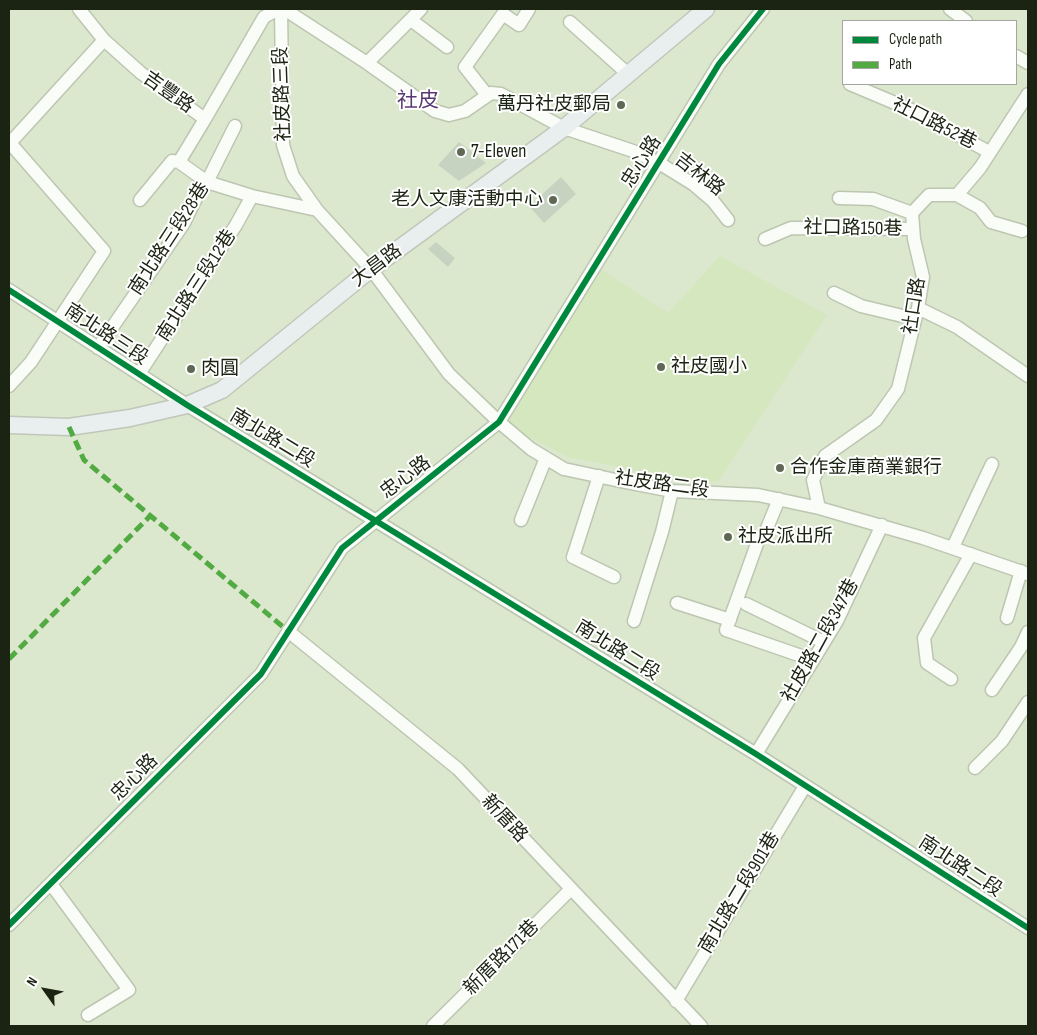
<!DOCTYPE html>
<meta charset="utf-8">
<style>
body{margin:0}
#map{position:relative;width:1037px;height:1035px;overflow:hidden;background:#dce8ce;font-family:"Sofia Sans Condensed",sans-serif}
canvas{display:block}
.frame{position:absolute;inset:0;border:10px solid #1b2312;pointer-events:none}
.legend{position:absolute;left:842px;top:20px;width:175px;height:65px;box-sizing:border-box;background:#fff;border:1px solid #a4a7a0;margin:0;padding:6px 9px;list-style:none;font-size:15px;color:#1b2312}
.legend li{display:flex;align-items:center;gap:10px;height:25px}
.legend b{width:25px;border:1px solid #a4a7a0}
.north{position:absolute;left:20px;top:965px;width:50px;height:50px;-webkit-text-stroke:4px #fff;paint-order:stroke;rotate:302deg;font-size:14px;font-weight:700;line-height:20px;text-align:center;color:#1b2312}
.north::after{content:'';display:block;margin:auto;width:18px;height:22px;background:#1b2312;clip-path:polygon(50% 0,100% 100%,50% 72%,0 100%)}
</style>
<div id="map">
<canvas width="1037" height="1035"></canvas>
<div class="frame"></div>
<ul class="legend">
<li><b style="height:6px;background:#00873e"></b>Cycle path</li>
<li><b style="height:6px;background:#52aa42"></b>Path</li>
</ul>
<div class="north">N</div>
</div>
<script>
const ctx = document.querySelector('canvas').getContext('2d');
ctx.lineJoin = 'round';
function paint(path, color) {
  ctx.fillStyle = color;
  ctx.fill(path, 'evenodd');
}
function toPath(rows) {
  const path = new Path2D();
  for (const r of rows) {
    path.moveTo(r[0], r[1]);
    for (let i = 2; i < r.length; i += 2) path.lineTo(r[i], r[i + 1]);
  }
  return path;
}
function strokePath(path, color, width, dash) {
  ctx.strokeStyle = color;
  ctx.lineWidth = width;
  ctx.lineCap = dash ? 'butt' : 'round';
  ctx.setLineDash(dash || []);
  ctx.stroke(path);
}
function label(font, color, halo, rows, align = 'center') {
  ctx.font = font + ' "Sofia Sans Condensed","Noto Sans TC",sans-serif';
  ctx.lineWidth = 4;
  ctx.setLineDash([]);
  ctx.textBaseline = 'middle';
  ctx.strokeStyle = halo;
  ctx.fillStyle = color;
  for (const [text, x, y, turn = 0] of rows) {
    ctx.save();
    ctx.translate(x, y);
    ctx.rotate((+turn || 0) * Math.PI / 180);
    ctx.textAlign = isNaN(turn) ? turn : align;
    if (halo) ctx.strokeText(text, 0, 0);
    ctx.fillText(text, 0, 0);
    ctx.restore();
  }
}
const built = toPath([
 [720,256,827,315,718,482,670,477,568,457,496,420,593,264,668,313]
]);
const building = toPath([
 [459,142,486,163,459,181,438,165],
 [561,177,576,194,544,223,529,206],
 [436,242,455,258,448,267,428,249]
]);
const minor = toPath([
 [79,9,104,40,141,73,205,119,179,162,207,182,252,196,317,210],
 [281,9,283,145,293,176,317,210,371,269,449,374,499,422,531,449,564,469,625,482,672,491,758,495,819,508,923,538,1028,574],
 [284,9,367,63,435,111,449,115,465,111,491,93,501,94,564,128,633,151,659,163,693,184,713,201,728,220],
 [950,9,966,21],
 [411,20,447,47],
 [570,22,628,74],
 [1016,56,1028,63],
 [367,63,421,9],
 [850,84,914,111,989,152],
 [487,95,465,67,503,14,519,25,529,9],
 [205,119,264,17,279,9],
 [957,195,980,208,991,222,1022,231],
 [839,198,873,199,912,213],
 [140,200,172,161,179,162],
 [765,239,791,228,913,229],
 [9,290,187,405,756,754,1028,928],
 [834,293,861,306,915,319],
 [918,308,957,327,1028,376],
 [98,348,184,223,201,188,207,182,235,126],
 [139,374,236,225,252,196],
 [9,386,31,362,104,251,10,143,104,40],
 [599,476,573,557,614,577],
 [779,499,765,533,758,541,726,630,813,660],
 [819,508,813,480,825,456,876,420,898,389,918,308,923,277,914,239,912,213,929,195,957,195,980,168,1028,94],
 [521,520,546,458],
 [953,547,992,464],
 [677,603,730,620],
 [746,604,824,642],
 [1007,618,1021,571],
 [634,621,662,532,672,491],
 [288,631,458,769,701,1026],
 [951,679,927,663,924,638,971,554],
 [992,690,1021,647,1028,632],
 [756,754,837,621,882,525],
 [975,768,1002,741,1028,702],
 [51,884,129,990,88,1015],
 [9,925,261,674,342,548,499,422,719,64,763,9],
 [676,1001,805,786],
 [433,1026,570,890]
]);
const major = toPath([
 [9,425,69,427,130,418,187,405,222,390,371,269,564,128,706,9]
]);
const quiet = toPath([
 [69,427,84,460,288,631],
 [9,659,150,516]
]);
const cycleway = toPath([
 [9,290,187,405,756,754,1028,928],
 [9,925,261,674,342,548,499,422,719,64,763,9]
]);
const markers = [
 [621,105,5,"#5f6854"],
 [461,152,5,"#5f6854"],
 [553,200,5,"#5f6854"],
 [661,367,5,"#5f6854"],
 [191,369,5,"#5f6854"],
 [780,468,5,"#5f6854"],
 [728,537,5,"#5f6854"]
];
const streetNames = [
 ["吉豐路",168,93,35],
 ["社皮路三段",283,94,-92],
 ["社口路52巷",934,124,27],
 ["忠心路",642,162,-58],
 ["吉林路",699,175,38],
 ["社口路150巷",853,229,1],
 ["南北路三段28巷",170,239,-57],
 ["大昌路",377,266,-37],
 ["南北路三段12巷",197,286,-57],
 ["社口路",915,306,-81],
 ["南北路三段",106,335,33],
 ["南北路二段",272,439,31],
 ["忠心路",406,478,-37],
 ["社皮路二段",662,485,8],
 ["社皮路二段347巷",821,641,-61],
 ["南北路二段",617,651,32],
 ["忠心路",135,778,-45],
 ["新厝路",504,819,47],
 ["南北路二段",960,867,33],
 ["南北路二段901巷",740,893,-59],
 ["新厝路171巷",502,958,-45]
];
const poiNames = [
 ["萬丹社皮郵局",611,105,"right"],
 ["7-Eleven",471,152],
 ["老人文康活動中心",543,200,"right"],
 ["社皮國小",671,367],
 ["肉圓",201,369],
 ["合作金庫商業銀行",790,468],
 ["社皮派出所",738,537]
];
const quarterNames = [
 ["社皮",418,102]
];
paint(built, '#d5e7bf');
paint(building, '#c6d3c0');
strokePath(minor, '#bcc6b1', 15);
strokePath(major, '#c0c7ba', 19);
strokePath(minor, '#fafcf8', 12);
strokePath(major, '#e9efef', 16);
strokePath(quiet, '#52aa42', 5, [10, 5]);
strokePath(cycleway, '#00873e', 6);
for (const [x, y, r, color] of markers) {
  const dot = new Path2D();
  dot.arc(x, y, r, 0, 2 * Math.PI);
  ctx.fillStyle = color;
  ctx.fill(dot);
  strokePath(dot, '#fff', 2);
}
label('19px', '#1b2312', '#fff', streetNames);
label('19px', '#1b2312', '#fff', poiNames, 'left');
label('21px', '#583872', '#fff', quarterNames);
</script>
